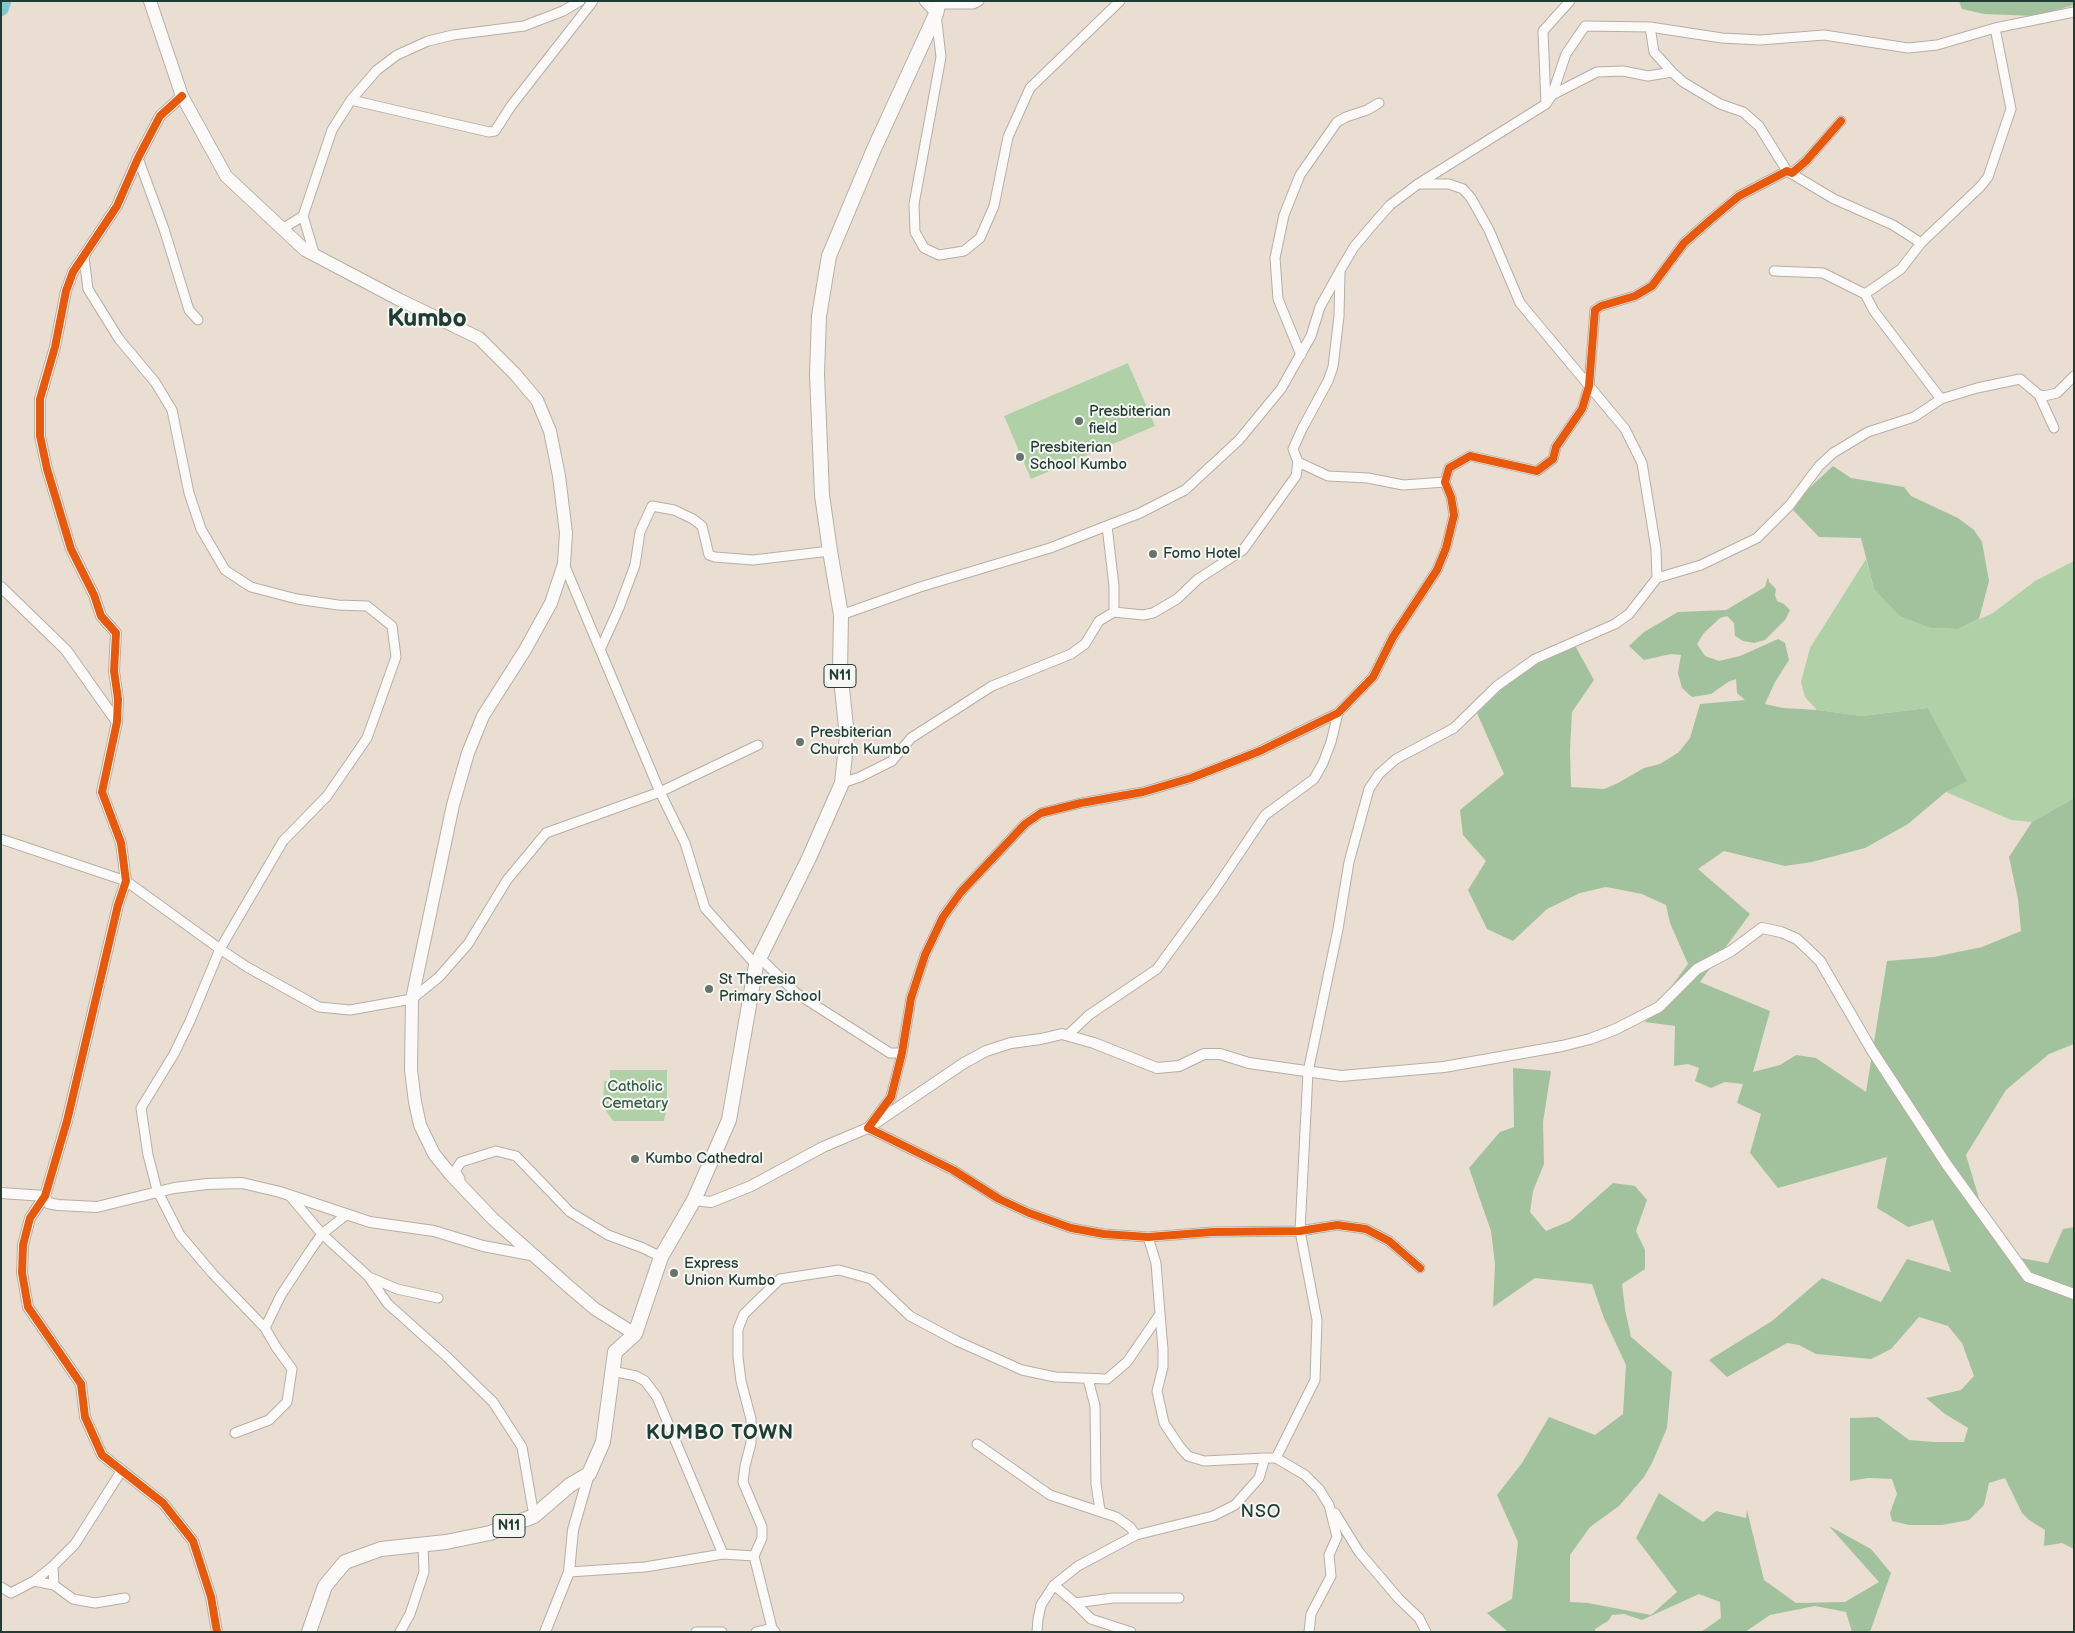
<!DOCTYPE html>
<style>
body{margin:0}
#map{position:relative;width:2075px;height:1633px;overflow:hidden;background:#eaded2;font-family:"Balsamiq Sans",sans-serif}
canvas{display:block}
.frame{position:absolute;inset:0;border:2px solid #1f3d34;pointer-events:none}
</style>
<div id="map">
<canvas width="2075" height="1633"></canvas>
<div class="frame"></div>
</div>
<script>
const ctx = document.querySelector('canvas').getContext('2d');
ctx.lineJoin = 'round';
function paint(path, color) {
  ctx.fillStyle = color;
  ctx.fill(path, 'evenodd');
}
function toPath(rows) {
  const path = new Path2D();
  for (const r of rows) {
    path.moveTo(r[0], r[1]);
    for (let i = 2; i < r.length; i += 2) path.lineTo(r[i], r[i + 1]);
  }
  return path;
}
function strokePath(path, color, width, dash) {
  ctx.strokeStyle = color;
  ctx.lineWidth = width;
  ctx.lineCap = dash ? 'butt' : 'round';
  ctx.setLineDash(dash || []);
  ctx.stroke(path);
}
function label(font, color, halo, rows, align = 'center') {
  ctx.font = font + ' "Balsamiq Sans",sans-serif';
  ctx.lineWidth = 4;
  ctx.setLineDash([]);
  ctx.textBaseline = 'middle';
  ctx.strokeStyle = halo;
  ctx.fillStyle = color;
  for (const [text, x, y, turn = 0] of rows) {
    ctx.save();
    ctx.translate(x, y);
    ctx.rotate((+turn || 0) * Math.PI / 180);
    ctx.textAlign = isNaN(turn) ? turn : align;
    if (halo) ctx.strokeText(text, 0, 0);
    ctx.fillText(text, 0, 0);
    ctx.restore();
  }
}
const green = toPath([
 [1128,363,1155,426,1031,479,1004,416],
 [1866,559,1874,589,1931,628,1958,629,1993,613,2035,581,2074,561,2074,798,2032,822,2011,820,1946,792,1966,781,1928,708,1862,716,1817,710,1805,697,1801,682,1810,648],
 [610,1070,667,1070,667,1106,664,1121,613,1121,603,1106,604,1081,610,1081]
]);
const forest = toPath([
 [1959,1,2074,1,2074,5,2035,16,1984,14,1962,9],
 [1833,466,1851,478,1904,487,1911,496,1958,518,1974,530,1982,542,1989,581,1979,619,1958,629,1931,628,1900,616,1874,589,1861,538,1819,537,1793,510,1805,492],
 [1768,577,1769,582,1776,589,1775,595,1777,601,1784,604,1790,610,1785,620,1765,640,1754,643,1743,641,1735,636,1734,623,1727,616,1720,618,1704,633,1697,644,1705,656,1719,661,1740,656,1778,639,1785,643,1789,660,1775,682,1765,704,1783,708,1817,710,1862,716,1928,708,1967,781,1946,792,1908,824,1865,848,1812,862,1785,866,1724,851,1698,869,1750,914,1700,982,1770,1011,1753,1072,1780,1065,1796,1055,1816,1058,1866,1092,1887,961,1934,957,1982,947,2021,931,2018,899,2009,857,2032,822,2074,798,2074,1044,2049,1054,2006,1090,1966,1155,1986,1222,2015,1257,2048,1263,2063,1229,2074,1227,2074,1549,2062,1543,2044,1546,2045,1530,2029,1520,2022,1513,2005,1478,1989,1483,1984,1505,1969,1520,1942,1525,1909,1525,1892,1521,1890,1513,1897,1494,1892,1479,1868,1478,1850,1481,1850,1418,1878,1417,1909,1440,1935,1442,1964,1442,1968,1428,1945,1414,1926,1398,1961,1390,1974,1376,1962,1343,1948,1326,1919,1317,1891,1349,1871,1359,1816,1354,1799,1345,1787,1343,1727,1377,1709,1360,1772,1321,1822,1278,1881,1302,1907,1259,1951,1272,1933,1220,1908,1227,1877,1208,1887,1157,1778,1188,1750,1153,1761,1114,1737,1103,1743,1084,1725,1082,1711,1088,1695,1081,1699,1068,1688,1064,1674,1066,1675,1026,1645,1022,1688,964,1670,923,1666,905,1642,894,1606,887,1580,893,1547,909,1513,941,1487,929,1468,890,1486,861,1463,835,1460,810,1504,774,1477,713,1499,692,1531,655,1572,640,1594,680,1572,712,1570,751,1571,787,1604,789,1618,783,1644,768,1660,764,1679,752,1690,738,1700,704,1745,700,1737,693,1736,679,1728,682,1711,694,1692,697,1682,688,1678,673,1681,655,1671,654,1644,660,1629,646,1644,632,1678,612,1726,610,1765,587],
 [1513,1068,1551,1071,1543,1122,1544,1164,1533,1191,1530,1212,1546,1231,1570,1221,1613,1183,1635,1186,1647,1200,1636,1231,1645,1250,1645,1269,1622,1284,1625,1309,1631,1337,1672,1372,1667,1428,1652,1463,1644,1477,1619,1506,1590,1527,1570,1555,1570,1602,1588,1603,1651,1615,1677,1592,1636,1538,1659,1493,1703,1522,1716,1511,1746,1518,1747,1510,1764,1580,1796,1603,1845,1602,1879,1582,1829,1526,1871,1549,1891,1573,1870,1632,1852,1632,1846,1612,1815,1606,1770,1615,1745,1632,1701,1632,1721,1618,1720,1602,1699,1594,1642,1620,1624,1614,1612,1615,1608,1621,1595,1629,1595,1632,1508,1632,1487,1613,1512,1599,1518,1542,1497,1495,1522,1463,1549,1417,1595,1435,1623,1414,1626,1365,1604,1318,1592,1284,1535,1278,1493,1307,1495,1264,1491,1231,1469,1168,1500,1132,1514,1127]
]);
const river = toPath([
 [1,8,3,1]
]);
const minor = toPath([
 [924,1,936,14,941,57,914,204,915,232,924,248,939,255,964,251,980,238,994,206,1008,137,1030,88,1120,1],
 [938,4,973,4,979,1],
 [1650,27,1654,52,1672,72,1683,82,1720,104,1743,112,1759,126,1787,171,1834,199,1893,225,1921,243],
 [1552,95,1597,72,1623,71,1648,76,1672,72],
 [351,100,489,132,495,131,511,106,593,1],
 [1546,104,1543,31,1570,1],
 [138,158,164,229,189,310,198,320],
 [282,229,303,216],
 [315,256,303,216,332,130,351,100,377,70,397,55,428,41,453,35,524,26,563,11,580,1],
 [84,257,88,289,119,339,155,382,172,410,189,493,201,529,225,570,251,587,297,599,338,605,367,606,392,626,396,657,367,738,327,796,283,841,220,949,190,1021,174,1054,141,1108,148,1155,157,1190,180,1235,213,1274,265,1328,276,1347,292,1369,287,1402,269,1420,235,1433],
 [1774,271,1823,273,1865,294,1874,311,1941,399],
 [1865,294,1901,269,1921,243,1980,187,1988,177,2011,109,1995,28],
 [1301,355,1278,299,1275,258,1284,215,1300,175,1337,122,1346,117,1367,110,1379,103],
 [2039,395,2044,396,2057,393,2074,376],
 [1298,462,1328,476,1368,478,1403,485,1445,482],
 [1107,526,1114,586,1114,612],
 [564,564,660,792,685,843,705,908,756,965],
 [1657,578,1701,565,1757,538,1789,506,1819,466,1833,453,1868,432,1914,417,1941,399,1977,388,2020,379,2039,395,2054,428],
 [841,615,920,587,1050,548,1140,513,1185,490,1239,440,1281,389,1311,336,1320,307,1341,269,1354,247,1369,229,1390,205,1418,184,1546,104,1552,95,1566,54,1585,26,1650,27,1722,38,1760,40,1824,35,1908,48,1937,45,1995,28,2074,12],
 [600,650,619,608,635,565,640,532,652,506,674,510,693,519,702,526,709,555,715,557,753,560,830,551],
 [842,783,860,777,892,761,911,738,992,686,1071,654,1085,644,1099,621,1114,612,1143,615,1153,613,1177,599,1198,579,1243,550,1296,476,1298,462,1293,449,1302,429,1328,381,1333,367,1339,316,1340,272],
 [1,839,126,881,220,949,247,967,319,1007,350,1010,412,999,439,977,468,944,507,880,546,833,660,792,758,745],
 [760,958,796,993,890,1053,902,1053],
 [1066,1035,1070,1033,1089,1015,1157,969,1216,888,1265,815,1314,779,1323,763,1331,742,1338,713],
 [460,1179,455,1171,461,1162,496,1151,516,1156,570,1212,608,1235,643,1248,661,1257],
 [290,1196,322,1234,368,1276,388,1304,446,1356,493,1402,522,1447,534,1516],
 [1420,1268,1389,1241,1366,1229,1337,1225,1300,1231,1212,1232,1148,1237,1104,1234,1071,1228,1029,1213,999,1199,953,1170,868,1128,891,1097,902,1053,911,998,925,955,943,917,961,892,1025,824,1041,813,1081,803,1143,792,1191,778,1260,751,1338,713,1373,677,1393,637,1437,570,1446,548,1454,515,1451,497,1445,482,1449,468,1470,456,1537,471,1553,459,1556,447,1582,409,1589,386,1595,310,1601,306,1635,296,1652,286,1684,243,1709,221,1739,196,1787,171,1792,173,1806,161,1841,121],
 [369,1277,397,1289,438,1298],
 [1160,1314,1163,1349,1163,1367,1157,1391,1164,1423,1180,1447,1188,1456,1204,1461,1265,1458],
 [265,1328,281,1295,310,1251,322,1234,346,1215],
 [612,1371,636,1376,645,1381,657,1397,723,1554],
 [1088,1379,1095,1406,1096,1484,1100,1510],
 [977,1444,1050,1495,1116,1517,1130,1527,1136,1535],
 [1276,1458,1305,1475,1319,1489,1329,1505,1337,1537,1329,1555,1331,1576,1311,1614,1309,1632],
 [1335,1513,1359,1552,1399,1599,1419,1618,1426,1632],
 [53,1566,54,1585,73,1599,95,1603,125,1598],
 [569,1572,645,1567,723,1554,754,1556],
 [34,1581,54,1585],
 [1054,1585,1075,1603,1091,1619,1131,1632],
 [1,1587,11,1593,34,1581,53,1566,75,1544,122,1470],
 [1075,1603,1113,1598,1179,1598],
 [400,1632,410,1614,424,1572,423,1545],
 [696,1632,722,1632],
 [756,1632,772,1628],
 [775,1632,772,1628,754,1556,762,1538,762,1527,743,1482,745,1466,751,1443,751,1419,741,1381,738,1357,738,1329,744,1314,780,1279,839,1270,871,1279,910,1316,957,1341,1022,1370,1055,1377,1107,1379,1127,1362,1160,1314,1156,1263,1148,1237],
 [1037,1632,1038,1619,1041,1605,1054,1585,1078,1566,1136,1535,1213,1516,1235,1505,1259,1478,1265,1458,1276,1458,1315,1380,1317,1320,1300,1231,1308,1072,1338,929,1349,862,1369,789,1379,774,1396,759,1454,728,1497,686,1535,659,1615,624,1629,614,1657,578,1656,549,1642,463,1625,429,1520,303,1489,230,1471,198,1463,189,1449,184,1418,184]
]);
const tertiary = toPath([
 [182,96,160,116,138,158,117,206,73,272,66,291,55,347,40,399,40,436,47,469,71,549,94,595,101,616,116,633,114,671,118,699,117,722,102,792,121,843,126,881,118,905,67,1121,45,1196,30,1218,23,1245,22,1273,28,1307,81,1384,85,1417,102,1455,163,1503,193,1541,211,1597,217,1632],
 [1,587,66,650,117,722],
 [1,1193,45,1196,48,1203,58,1205,97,1207,174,1188,207,1184,242,1183,280,1192,370,1222,434,1231,483,1246,536,1256],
 [694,1200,711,1202,751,1186,823,1147,868,1128,964,1063,986,1051,1011,1043,1041,1039,1062,1034,1094,1043,1157,1068,1179,1066,1204,1054,1220,1054,1249,1063,1341,1076,1444,1067,1562,1046,1590,1039,1616,1029,1659,1007,1697,969,1731,951,1762,928,1781,932,1797,939,1820,961,1871,1049,1947,1165,2028,1277,2074,1294],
 [545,1632,569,1572,573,1530,589,1474]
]);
const secondary = toPath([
 [150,1,182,96,226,176,305,250,400,300,479,338,515,374,537,400,550,431,559,476,566,533,564,564,551,603,525,650,483,716,468,753,453,805,412,999,411,1070,415,1102,420,1125,434,1154,451,1175,493,1219,567,1285,595,1309,635,1334]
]);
const trunk = toPath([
 [309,1632,325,1586,345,1562,381,1549,446,1542,490,1533,534,1516,570,1485,589,1474,603,1442,615,1352,635,1334,661,1257,694,1200,729,1120,756,965,809,858,842,783,847,736,840,670,841,615,830,551,822,495,817,374,819,316,829,256,874,149,936,14,939,1]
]);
const cycleway = toPath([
 [182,96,160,116,138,158,117,206,73,272,66,291,55,347,40,399,40,436,47,469,71,549,94,595,101,616,116,633,114,671,118,699,117,722,102,792,121,843,126,881,118,905,67,1121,45,1196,30,1218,23,1245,22,1273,28,1307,81,1384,85,1417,102,1455,163,1503,193,1541,211,1597,217,1632],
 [1420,1268,1389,1241,1366,1229,1337,1225,1300,1231,1212,1232,1148,1237,1104,1234,1071,1228,1029,1213,999,1199,953,1170,868,1128,891,1097,902,1053,911,998,925,955,943,917,961,892,1025,824,1041,813,1081,803,1143,792,1191,778,1260,751,1338,713,1373,677,1393,637,1437,570,1446,548,1454,515,1451,497,1445,482,1449,468,1470,456,1537,471,1553,459,1556,447,1582,409,1589,386,1595,310,1601,306,1635,296,1652,286,1684,243,1709,221,1739,196,1787,171,1792,173,1806,161,1841,121]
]);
const markers = [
 [1079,421,5,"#66756b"],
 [1020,457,5,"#66756b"],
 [1153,554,5,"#66756b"],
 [800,742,5,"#66756b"],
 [709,989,5,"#66756b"],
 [635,1159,5,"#66756b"],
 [674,1273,5,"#66756b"]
];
const shields = [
 [840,676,32],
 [509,1526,32]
];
const shieldNames = [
 ["N11",840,676],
 ["N11",509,1526]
];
const poiNames = [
 ["Presbiterian",1089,412],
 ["field",1089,429],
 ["Presbiterian",1030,448],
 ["School Kumbo",1030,465],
 ["Fomo Hotel",1163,554],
 ["Presbiterian",810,733],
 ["Church Kumbo",810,750],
 ["St Theresia",719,980],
 ["Primary School",719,997],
 ["Kumbo Cathedral",645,1159],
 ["Express",684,1264],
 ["Union Kumbo",684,1281]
];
const parkNames = [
 ["Catholic",635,1087],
 ["Cemetary",635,1104]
];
const quarterNames = [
 ["NSO",1261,1512]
];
const districtNames = [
 ["KUMBO TOWN",720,1434]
];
const townNames = [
 ["Kumbo",427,320]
];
paint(green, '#b0d1a7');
paint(forest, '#a2c29d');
strokePath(river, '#80cacd', 16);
strokePath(minor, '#b4afa7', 11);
strokePath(tertiary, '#b4afa7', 12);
strokePath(secondary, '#b4afa7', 14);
strokePath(trunk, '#b4afa7', 16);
strokePath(minor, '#fcfaf8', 9);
strokePath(tertiary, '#fcfaf8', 10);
strokePath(secondary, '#fcfaf8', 12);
strokePath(trunk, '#fcfaf8', 14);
strokePath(cycleway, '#e8590c', 8);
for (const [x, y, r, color] of markers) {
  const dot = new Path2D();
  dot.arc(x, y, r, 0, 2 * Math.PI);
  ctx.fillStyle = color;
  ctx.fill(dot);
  strokePath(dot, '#f6f6f2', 2);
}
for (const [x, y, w] of shields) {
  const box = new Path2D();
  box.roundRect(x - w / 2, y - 11.5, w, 23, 4);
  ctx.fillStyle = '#f6f6f2';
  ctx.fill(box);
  strokePath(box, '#1f3d34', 1);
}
label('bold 14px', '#1f3d34', null, shieldNames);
label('15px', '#1f3d34', '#f6f6f2', poiNames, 'left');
label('15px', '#376048', '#f6f6f2', parkNames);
ctx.letterSpacing = '1px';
label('18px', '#1f3d34', '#f6f6f2', quarterNames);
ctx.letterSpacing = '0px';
ctx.letterSpacing = '1px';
label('bold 20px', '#1f3d34', '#f6f6f2', districtNames);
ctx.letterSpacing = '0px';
label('bold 25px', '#1f3d34', '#f6f6f2', townNames);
</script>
